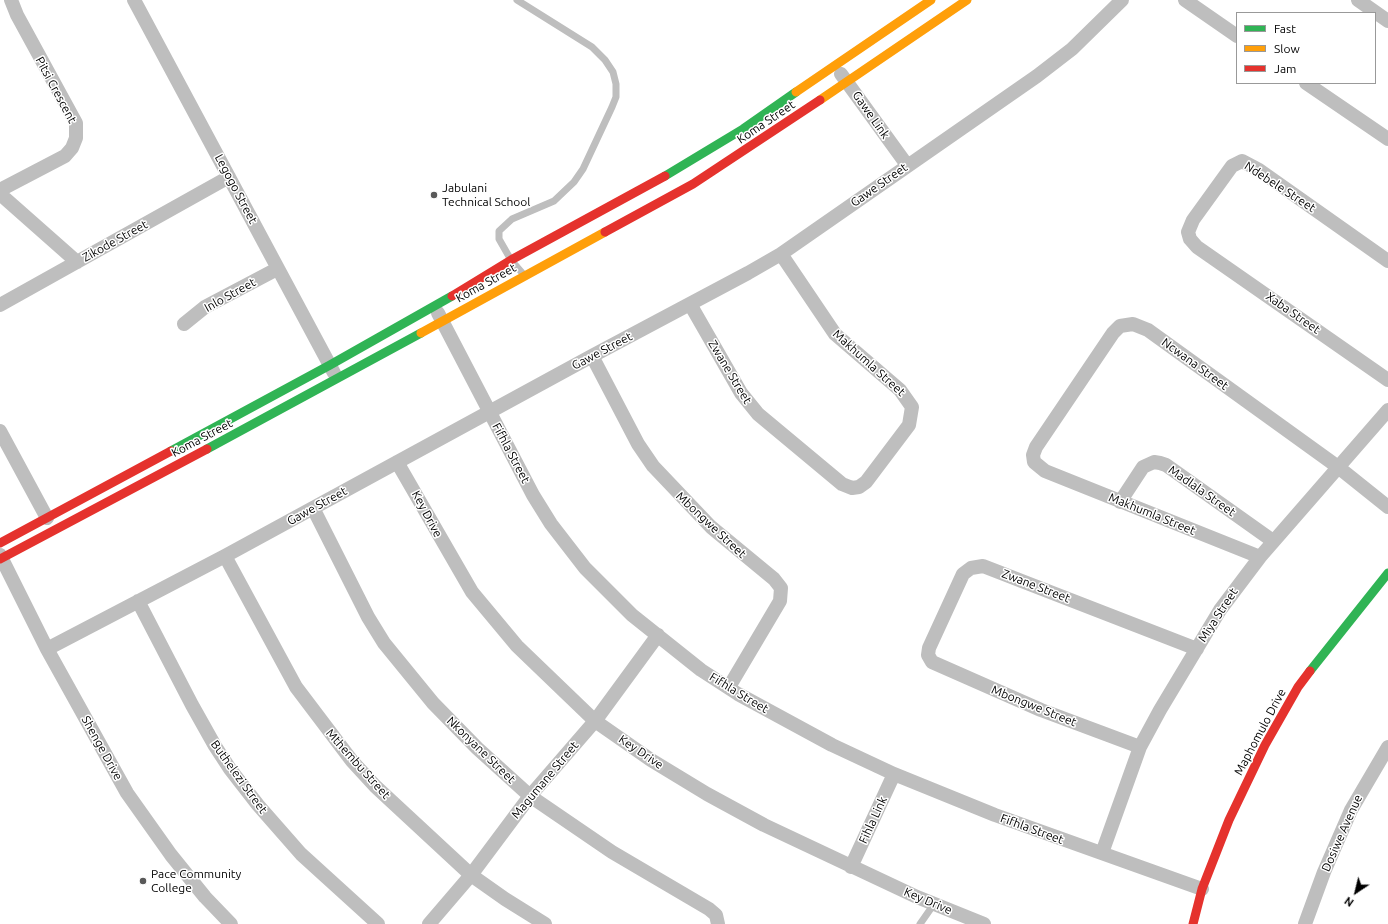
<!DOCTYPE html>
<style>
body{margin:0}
#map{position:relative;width:1388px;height:924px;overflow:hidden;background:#fff;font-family:Ubuntu,sans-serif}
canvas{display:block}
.legend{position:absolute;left:1236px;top:12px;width:140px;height:72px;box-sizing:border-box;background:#fff;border:1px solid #999;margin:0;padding:5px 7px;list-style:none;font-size:12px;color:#000}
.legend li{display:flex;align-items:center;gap:8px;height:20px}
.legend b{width:20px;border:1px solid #999}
.north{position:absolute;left:1336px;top:872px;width:40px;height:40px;-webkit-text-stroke:3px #fff;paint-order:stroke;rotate:215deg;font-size:11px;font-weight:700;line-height:16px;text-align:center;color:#000}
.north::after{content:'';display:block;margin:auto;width:14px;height:18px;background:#000;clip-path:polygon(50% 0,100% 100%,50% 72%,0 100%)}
</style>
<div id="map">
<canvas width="1388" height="924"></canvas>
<ul class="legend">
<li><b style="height:5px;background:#30b455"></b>Fast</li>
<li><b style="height:5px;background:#ff9f0a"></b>Slow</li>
<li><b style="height:5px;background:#e5322d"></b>Jam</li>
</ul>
<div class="north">N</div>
</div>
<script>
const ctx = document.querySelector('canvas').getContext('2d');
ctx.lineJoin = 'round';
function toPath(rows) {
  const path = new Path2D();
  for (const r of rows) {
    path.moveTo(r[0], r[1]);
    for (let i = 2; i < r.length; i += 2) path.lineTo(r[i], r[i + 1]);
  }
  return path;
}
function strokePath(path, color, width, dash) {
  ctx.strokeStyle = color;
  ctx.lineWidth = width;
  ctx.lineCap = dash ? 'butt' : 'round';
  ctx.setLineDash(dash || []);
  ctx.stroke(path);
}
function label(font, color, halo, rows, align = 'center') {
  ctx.font = font + ' Ubuntu,sans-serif';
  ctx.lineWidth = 3;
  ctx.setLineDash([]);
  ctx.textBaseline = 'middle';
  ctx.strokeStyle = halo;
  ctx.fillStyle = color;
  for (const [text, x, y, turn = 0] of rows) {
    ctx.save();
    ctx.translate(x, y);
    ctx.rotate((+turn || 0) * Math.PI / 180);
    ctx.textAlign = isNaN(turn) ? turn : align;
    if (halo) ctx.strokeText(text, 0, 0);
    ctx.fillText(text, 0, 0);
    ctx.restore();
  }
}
const lane = toPath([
 [517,0,592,47,605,60,613,72,616,84,616,97,612,107,583,169,574,182,554,201,512,219,499,231,499,239,511,260,524,275],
 [920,924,934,904]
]);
const street = toPath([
 [134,0,334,373],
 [1185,0,1237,36],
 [1358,0,1388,21],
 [841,74,907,165],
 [1306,83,1388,139],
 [0,190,65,156,72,148,76,138,76,123,17,15,11,0],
 [0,194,77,262],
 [1388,261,1259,170,1242,161,1232,166,1193,220,1188,232,1190,239,1197,247,1388,380],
 [690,304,741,393,758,414,842,484,852,488,859,487,866,482,909,425,912,407,900,390,835,334,781,254],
 [0,305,229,177],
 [438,313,533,495,551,524,585,568,632,615,701,670,738,694,832,745,894,774,995,815,1202,889],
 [184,324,205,307,277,269],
 [592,356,638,444,653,466,711,527,774,579,781,588,780,601,729,687],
 [0,431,47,518],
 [397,462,472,592,517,646,595,721,651,760,707,794,764,825,917,897,984,924],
 [1120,502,1143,467,1154,462,1160,463,1166,465,1273,541],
 [313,508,368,617,384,643,433,703,477,748,530,796,612,852,709,909,716,915,718,924],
 [0,555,47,649,127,793,171,855,205,897,231,924],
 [225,556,296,687,352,761,375,786,471,875,505,899,545,924],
 [1260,557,1045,471,1034,462,1033,455,1036,447,1113,333,1120,326,1133,324,1148,330,1338,467,1388,507],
 [138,601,192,705,215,746,230,769,258,805,301,854,378,924],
 [47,649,225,556,592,356,748,273,781,254,1037,76,1072,49,1122,0],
 [1140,747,1041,710,932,662,928,655,929,648,963,574,971,568,983,566,1197,649],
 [1102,853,1140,747,1160,710,1220,610,1260,557,1388,410],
 [851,867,894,774],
 [429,924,471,875,530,796,595,721,658,635],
 [1305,924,1324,872,1351,810,1388,747]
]);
const fast = toPath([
 [665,176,743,129,796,92],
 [207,449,421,333],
 [171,451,330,365,452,296],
 [1310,671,1388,573]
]);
const slow = toPath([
 [796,92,931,0],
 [820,100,967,0],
 [421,333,605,232]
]);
const jam = toPath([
 [605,232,693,184,820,100],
 [452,296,511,260,665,176],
 [0,543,171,451],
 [0,559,207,449],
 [1193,924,1202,889,1229,820,1265,745,1298,687,1310,671]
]);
const markers = [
 [434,195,4,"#595959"],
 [143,881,4,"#595959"]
];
const streetNames = [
 ["Pitsi Crescent",56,90,62],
 ["Gawe Link",871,115,55],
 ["Koma Street",766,122,-34],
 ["Gawe Street",879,185,-35],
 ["Ndebele Street",1280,187,33],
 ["Legogo Street",236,189,62],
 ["Zikode Street",115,241,-29],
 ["Koma Street",486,283,-29],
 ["Inlo Street",230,295,-29],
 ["Xaba Street",1293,313,35],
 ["Gawe Street",602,351,-28],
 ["Makhumla Street",869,363,42],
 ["Ncwana Street",1195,364,36],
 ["Zwane Street",730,372,59],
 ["Koma Street",202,438,-28],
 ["Fifhla Street",511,453,62],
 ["Madlala Street",1202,491,35],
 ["Gawe Street",317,506,-29],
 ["Key Drive",427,514,62],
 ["Makhumla Street",1152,514,22],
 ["Mbongwe Street",711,525,43],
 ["Zwane Street",1036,586,21],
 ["Miya Street",1218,615,-57],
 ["Fifhla Street",739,693,31],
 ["Mbongwe Street",1034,706,22],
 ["Maphomulo Drive",1260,732,-62],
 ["Shenge Drive",102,748,61],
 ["Nkonyane Street",481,750,44],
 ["Key Drive",641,752,34],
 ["Mthembu Street",358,764,48],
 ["Buthelezi Street",239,777,54],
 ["Magumane Street",545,780,-50],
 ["Fihla Link",873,820,-65],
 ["Fifhla Street",1032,829,20],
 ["Dosiwe Avenue",1342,833,-66],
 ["Key Drive",928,901,23]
];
const poiNames = [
 ["Jabulani",442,188],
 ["Technical School",442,202],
 ["Pace Community",151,874],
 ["College",151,888]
];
strokePath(lane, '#bebebe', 7);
strokePath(street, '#bebebe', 14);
strokePath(fast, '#30b455', 9);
strokePath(slow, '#ff9f0a', 9);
strokePath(jam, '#e5322d', 9);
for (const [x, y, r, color] of markers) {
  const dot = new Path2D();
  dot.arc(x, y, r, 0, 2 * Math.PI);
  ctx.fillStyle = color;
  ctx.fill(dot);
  strokePath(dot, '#fff', 1.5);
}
label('12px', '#000', '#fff', streetNames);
label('12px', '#000', '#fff', poiNames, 'left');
</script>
